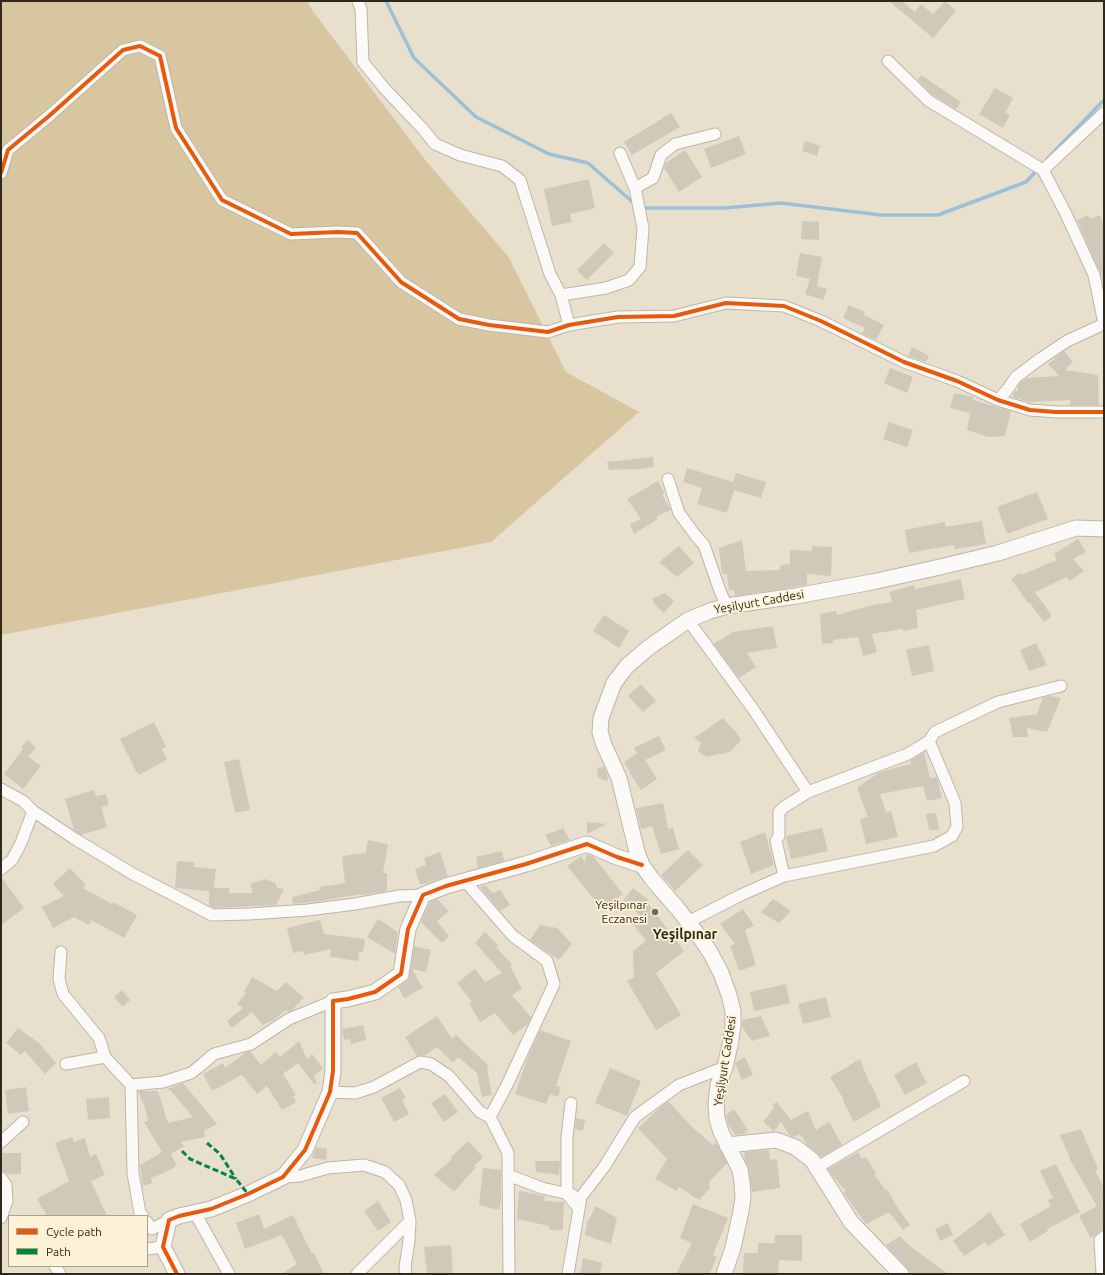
<!DOCTYPE html>
<meta charset="utf-8">
<style>
body{margin:0}
#map{position:relative;width:1105px;height:1275px;overflow:hidden;background:#e8e0cd;font-family:Ubuntu,sans-serif}
canvas{display:block}
.frame{position:absolute;inset:0;border:2px solid #2f291c;pointer-events:none}
.legend{position:absolute;left:8px;top:1215px;width:140px;height:52px;box-sizing:border-box;background:#fef2d6;border:1px solid #aba28c;margin:0;padding:5px 7px;list-style:none;font-size:12px;color:#2f291c}
.legend li{display:flex;align-items:center;gap:8px;height:20px}
.legend b{width:20px;border:1px solid #aba28c}
</style>
<div id="map">
<canvas width="1105" height="1275"></canvas>
<div class="frame"></div>
<ul class="legend">
<li><b style="height:5px;background:#e8590c"></b>Cycle path</li>
<li><b style="height:5px;background:#00873e"></b>Path</li>
</ul>
</div>
<script>
const ctx = document.querySelector('canvas').getContext('2d');
ctx.lineJoin = 'round';
function paint(path, color) {
  ctx.fillStyle = color;
  ctx.fill(path, 'evenodd');
}
function toPath(rows) {
  const path = new Path2D();
  for (const r of rows) {
    path.moveTo(r[0], r[1]);
    for (let i = 2; i < r.length; i += 2) path.lineTo(r[i], r[i + 1]);
  }
  return path;
}
function strokePath(path, color, width, dash) {
  ctx.strokeStyle = color;
  ctx.lineWidth = width;
  ctx.lineCap = dash ? 'butt' : 'round';
  ctx.setLineDash(dash || []);
  ctx.stroke(path);
}
function label(font, color, halo, rows, align = 'center') {
  ctx.font = font + ' Ubuntu,sans-serif';
  ctx.lineWidth = 3.5;
  ctx.setLineDash([]);
  ctx.textBaseline = 'middle';
  ctx.strokeStyle = halo;
  ctx.fillStyle = color;
  for (const [text, x, y, turn = 0] of rows) {
    ctx.save();
    ctx.translate(x, y);
    ctx.rotate((+turn || 0) * Math.PI / 180);
    ctx.textAlign = isNaN(turn) ? turn : align;
    if (halo) ctx.strokeText(text, 0, 0);
    ctx.fillText(text, 0, 0);
    ctx.restore();
  }
}
const green = toPath([
 [1,1,307,1,312,10,426,161,508,256,566,372,639,412,491,542,1,635]
]);
const stream = toPath([
 [386,1,414,58,476,117,549,154,588,163,636,205],
 [1047,159,1104,100],
 [641,208,725,208,781,203,881,215,938,215,1026,182,1038,169]
]);
const building = toPath([
 [889,1,902,1,915,12,921,4,933,14,945,1,956,11,933,38],
 [921,75,961,102,956,109,933,95,918,80],
 [995,88,1013,98,1005,113,1010,115,1003,128,979,114],
 [671,113,680,127,632,155,624,142],
 [739,136,746,154,711,168,704,149],
 [805,141,820,146,817,156,802,151],
 [685,150,702,177,679,192,664,168,666,163],
 [589,179,595,208,570,214,572,222,552,226,544,189],
 [1088,215,1090,219,1100,215,1104,224,1104,285,1100,272,1077,220],
 [802,221,819,222,819,240,801,239],
 [604,243,614,253,587,280,577,270],
 [800,253,822,257,817,286,827,289,823,300,805,294,810,279,796,276],
 [849,305,865,312,864,315,884,325,876,340,862,334,865,328,843,318],
 [912,347,929,356,926,362,908,356],
 [1064,351,1073,362,1065,370,1098,375,1099,405,1070,405,1070,400,1029,402,1013,397,1013,394,1015,391,1018,391,1018,386,1021,382,1027,378,1059,376,1048,364],
 [890,368,913,377,907,393,884,383],
 [954,393,974,397,973,400,1011,411,1005,436,988,437,967,430,970,413,950,408],
 [889,422,913,430,907,447,883,439],
 [653,457,654,467,639,469,609,470,607,462],
 [687,468,733,482,736,473,766,482,761,498,734,490,727,513,697,504,702,488,683,482],
 [658,481,665,494,662,495,671,510,657,516,658,519,634,534,630,524,641,519,627,499],
 [1037,492,1048,519,1007,534,997,507],
 [982,521,986,544,955,549,954,545,909,553,905,530,945,522,945,527],
 [1078,539,1086,552,1073,559,1084,571,1069,581,1067,577,1035,592,1052,616,1044,622,1029,602,1028,603,1011,579,1020,573,1021,575,1057,560,1054,554],
 [742,540,746,571,781,570,780,565,790,564,790,550,812,551,812,546,832,547,831,576,807,574,807,585,735,596,734,590,729,590,727,574,722,574,719,548],
 [679,546,694,563,677,577,659,562],
 [961,579,965,599,916,610,918,628,903,631,902,629,872,634,877,652,863,656,858,637,833,640,833,643,822,644,820,614,836,611,837,615,873,605,892,602,889,592,914,585,915,589],
 [665,593,674,601,664,613,656,606,652,599],
 [604,615,629,631,619,648,593,631],
 [773,626,777,648,747,653,756,667,739,678,714,644,733,632],
 [1036,643,1047,665,1029,671,1020,650],
 [929,645,934,671,912,676,906,650],
 [641,684,656,701,643,712,628,696],
 [1050,696,1061,698,1047,732,1027,728,1028,737,1013,737,1009,718,1037,714,1043,698],
 [723,718,736,732,741,740,731,751,724,754,718,754,706,757,698,751,701,743,694,738],
 [154,722,166,747,162,749,167,760,138,775,120,739],
 [659,736,666,750,645,760,657,779,641,790,629,772,630,772,624,762,637,753,634,748],
 [28,740,36,748,28,756,41,766,23,789,4,774,23,749,21,747],
 [924,752,930,778,937,777,942,798,927,801,923,786,880,794,886,812,891,811,898,837,866,844,860,819,868,817,857,788,880,772,911,764,910,761],
 [239,759,250,810,235,813,224,762],
 [604,767,607,774,608,781,598,778,597,768],
 [94,790,96,796,106,794,109,805,101,807,107,827,81,835,74,830,65,799],
 [663,803,668,829,673,828,679,849,661,854,652,826,641,829,636,808],
 [936,813,939,830,929,830,926,814],
 [587,822,607,824,587,834],
 [563,828,570,840,551,846,545,835],
 [822,828,828,851,791,859,786,836],
 [765,832,774,865,751,874,740,842],
 [368,840,388,844,383,873,387,873,387,891,363,895,362,895,362,894,320,901,293,904,292,897,320,890,319,887,345,883,342,856,366,853],
 [688,850,703,865,675,891,661,875],
 [502,851,504,861,478,868,476,857],
 [440,852,448,876,424,884,420,884,415,869,426,865,424,858],
 [586,854,593,856,623,894,603,910,567,866,581,856,585,863],
 [177,861,194,862,194,867,216,869,214,888,229,888,229,893,253,893,250,884,265,879,275,883,277,888,284,889,276,905,214,908,209,906,209,891,175,888],
 [70,868,86,885,83,888,112,904,113,902,137,915,124,938,91,920,89,925,74,917,53,928,42,907,64,896,53,884],
 [1,877,24,908,1,925],
 [485,885,493,893,500,890,510,905,500,911,480,887],
 [633,888,649,900,647,902,684,951,656,973,681,1015,656,1030,627,981,634,977,633,951,646,941,631,922,640,915,622,902],
 [437,899,449,911,437,921,449,936,442,943,421,922,430,902],
 [773,899,791,911,779,923,761,912],
 [743,909,754,926,745,930,756,965,739,971,730,946,735,944,720,924],
 [378,919,398,932,395,954,367,937],
 [320,920,324,934,365,939,363,952,359,952,358,961,330,957,331,949,304,955,303,951,293,953,287,928],
 [540,925,557,928,572,944,559,960,530,940],
 [485,932,498,945,496,947,512,964,510,966,522,989,512,995,531,1017,528,1024,513,1035,495,1013,480,1022,469,1004,472,1002,457,983,475,969,485,982,502,973,475,943],
 [414,946,431,950,426,972,412,969,423,988,404,998,398,987,409,979],
 [252,977,277,991,286,982,304,998,292,1010,288,1012,286,1010,271,1022,271,1021,263,1025,252,1012,232,1028,227,1021,243,1008,237,1004,246,993,244,992],
 [786,984,790,1003,754,1011,750,992],
 [122,990,130,1000,123,1007,114,997],
 [826,997,831,1017,803,1024,798,1004],
 [437,1016,452,1039,456,1035,489,1066,487,1068,492,1095,482,1097,477,1073,458,1057,453,1063,437,1047,424,1056,417,1056,405,1037],
 [761,1016,770,1036,752,1041,742,1027,742,1020],
 [363,1025,366,1040,351,1044,350,1039,344,1040,342,1029],
 [18,1028,39,1043,56,1063,45,1074,25,1051,21,1055,6,1043],
 [540,1030,571,1041,556,1086,561,1087,558,1097,550,1094,546,1104,515,1094,528,1057],
 [299,1041,307,1059,312,1054,323,1068,314,1076,317,1083,314,1084,298,1063,283,1074,296,1095,293,1096,296,1102,282,1110,267,1086,257,1094,242,1075,212,1091,203,1074,223,1063,225,1068,245,1053,250,1051,261,1065,276,1052,280,1057],
 [745,1057,753,1075,742,1080,735,1063],
 [860,1059,870,1085,871,1084,881,1106,854,1122,843,1101,844,1100,830,1077],
 [916,1062,927,1083,905,1095,894,1075],
 [610,1068,641,1081,627,1116,595,1103],
 [183,1083,217,1124,204,1131,205,1137,181,1142,184,1146,171,1154,177,1166,161,1174,151,1178,152,1183,143,1186,140,1165,162,1152,144,1122,148,1121,146,1111,138,1091,158,1091,168,1123,193,1117,171,1091,172,1091,167,1089],
 [26,1087,29,1111,8,1114,5,1090],
 [400,1088,406,1098,402,1100,409,1114,394,1122,381,1098],
 [445,1094,458,1112,444,1122,431,1103],
 [109,1097,110,1118,88,1120,86,1099],
 [668,1101,692,1127,713,1145,715,1143,718,1145,727,1163,709,1182,710,1188,699,1200,679,1187,677,1191,655,1179,667,1159,638,1128,657,1110],
 [777,1102,791,1120,808,1111,816,1130,829,1122,842,1145,821,1157,817,1153,807,1145,800,1134,794,1137,789,1135,781,1122,774,1131,763,1122,774,1108,772,1105],
 [734,1109,748,1130,744,1134,736,1135,728,1125,726,1115],
 [576,1118,585,1120,583,1131,575,1129],
 [1081,1129,1098,1169,1095,1170,1104,1188,1104,1230,1100,1231,1091,1238,1079,1216,1097,1206,1069,1158,1070,1158,1060,1135],
 [72,1137,74,1142,85,1138,90,1157,96,1154,105,1175,91,1181,107,1216,47,1216,37,1199,69,1181,55,1143],
 [468,1141,483,1157,474,1166,476,1167,454,1192,434,1175,452,1159,451,1157],
 [316,1147,327,1149,326,1160,312,1158],
 [769,1150,770,1160,777,1159,780,1188,752,1192,749,1169,745,1160,744,1152],
 [858,1152,862,1159,866,1157,876,1173,874,1174,886,1191,888,1190,897,1207,910,1225,903,1230,889,1212,866,1224,843,1192,846,1191,833,1176,828,1169],
 [1,1153,21,1153,21,1174,7,1174,1,1171],
 [535,1161,560,1161,559,1175,536,1172],
 [1056,1164,1080,1212,1047,1229,1048,1231,1030,1242,1020,1224,1051,1206,1048,1200,1053,1198,1040,1171],
 [483,1168,501,1170,501,1199,499,1210,479,1205],
 [519,1191,545,1196,544,1201,564,1202,563,1230,549,1230,549,1226,517,1219],
 [378,1201,391,1222,378,1231,364,1211],
 [693,1204,728,1218,713,1255,717,1257,709,1274,676,1274,692,1243,680,1238],
 [596,1206,617,1218,611,1244,585,1235,587,1223],
 [990,1212,1005,1235,988,1246,985,1242,964,1256,953,1241],
 [259,1214,264,1229,293,1215,312,1254,314,1253,324,1274,281,1274,297,1264,282,1235,245,1249,236,1223],
 [948,1223,953,1235,940,1241,935,1229],
 [775,1235,802,1235,802,1261,779,1260,778,1274,743,1274,744,1253,758,1253,758,1243,775,1243],
 [900,1236,910,1246,948,1274,913,1274,910,1272,907,1268,886,1245],
 [451,1245,453,1274,427,1274,424,1247],
 [583,1258,602,1263,600,1274,580,1274]
]);
const street = toPath([
 [358,1,361,9,363,62,385,89,422,128,435,144,460,155,502,166,520,180,550,274,561,295,569,325],
 [888,61,929,101,1043,170,1066,214,1094,275,1104,324,1067,341,1040,359,1016,377,1007,390,998,400],
 [1043,170,1104,113],
 [1,173,8,150,49,116,123,50,140,46,160,56,176,128,222,200,291,234,338,232,357,233,401,282,459,319,489,325,548,332,569,325,618,317,674,316,726,303,784,306,821,321,904,362,957,381,998,400,1030,410,1056,412,1104,412],
 [635,188,653,178,661,155,675,144,715,134],
 [561,295,606,288,629,280,640,267,643,228,635,188,620,153],
 [668,479,679,513,696,536,704,545,720,591,727,606],
 [688,620,753,709,808,792],
 [1,789,23,801,33,811,75,839,133,874,212,915,249,914,308,910,355,904,399,896,423,895],
 [1,869,12,860,21,843,33,811],
 [784,876,776,841,779,836,779,812,784,807,808,792,908,754,929,741,935,732,998,702,1061,686],
 [688,922,741,895,784,876,934,846,952,836,957,827,955,803,929,741],
 [61,952,59,979,63,994,99,1038,105,1057,131,1085],
 [66,1064,105,1057],
 [330,1092,355,1093,374,1087,420,1062,431,1064,449,1076,480,1112,490,1117,507,1085,554,984,547,961,513,936,464,880],
 [571,1103,567,1137,567,1194,579,1209],
 [490,1117,508,1153,509,1274],
 [1,1142,23,1122],
 [816,1168,964,1081],
 [508,1175,542,1188,573,1195],
 [283,1177,300,1176,328,1168,364,1165,385,1172,399,1185,406,1200,410,1221,409,1241,405,1267,406,1274],
 [1,1178,6,1185,7,1201,1,1218],
 [195,1213,229,1274],
 [143,1216,140,1213,133,1173,131,1085,163,1082,191,1073,200,1066,214,1054,251,1044,289,1019,333,1001],
 [147,1222,152,1229,169,1220],
 [147,1249,163,1247],
 [55,1266,60,1274],
 [357,1274,410,1221],
 [568,1274,581,1197,604,1167,635,1117,679,1085,725,1067],
 [1102,1274,1100,1240,1104,1237]
]);
const secondary = toPath([
 [727,1145,776,1140,795,1147,812,1160,851,1222,901,1274],
 [177,1274,163,1247,169,1220,179,1216,211,1209,248,1194,283,1177,305,1150,330,1092,333,1071,333,1001,348,999,375,992,401,974,408,929,423,895,446,886,526,864,587,844,617,857,642,865],
 [724,1274,733,1248,741,1211,743,1198,742,1182,740,1170,721,1132,717,1119,716,1104,718,1085,725,1067,730,1045,733,1026,733,1011,729,995,721,973,710,952,699,936,678,909,652,879,642,865,637,852,619,778,604,745,600,732,601,718,614,683,627,666,648,648,688,620,710,611,727,606,796,596,872,582,940,567,998,553,1076,528,1104,529]
]);
const quiet = toPath([
 [207,1143,220,1154,236,1179],
 [182,1151,190,1159,236,1179,248,1194]
]);
const cycleway = toPath([
 [1,173,8,150,49,116,123,50,140,46,160,56,176,128,222,200,291,234,338,232,357,233,401,282,459,319,489,325,548,332,569,325,618,317,674,316,726,303,784,306,821,321,904,362,957,381,998,400,1030,410,1056,412,1104,412],
 [177,1274,163,1247,169,1220,179,1216,211,1209,248,1194,283,1177,305,1150,330,1092,333,1071,333,1001,348,999,375,992,401,974,408,929,423,895,446,886,526,864,587,844,617,857,642,865]
]);
const markers = [
 [655,912,4,"#70695a"]
];
const streetNames = [
 ["Yeşilyurt Caddesi",759,602,-10],
 ["Yeşilyurt Caddesi",725,1061,-81]
];
const poiNames = [
 ["Yeşilpınar",647,905],
 ["Eczanesi",647,919]
];
const quarterNames = [
 ["Yeşilpınar",685,934]
];
paint(green, '#d7c6a0');
strokePath(stream, '#9cc0d7', 3.5);
paint(building, '#d0c9ba');
strokePath(street, '#bcb6a7', 13);
strokePath(secondary, '#bcb6a7', 17);
strokePath(street, '#fcfaf8', 11);
strokePath(secondary, '#fcfaf8', 15);
strokePath(quiet, '#00873e', 3, [6, 3]);
strokePath(cycleway, '#e8590c', 4);
for (const [x, y, r, color] of markers) {
  const dot = new Path2D();
  dot.arc(x, y, r, 0, 2 * Math.PI);
  ctx.fillStyle = color;
  ctx.fill(dot);
  strokePath(dot, '#fef2d6', 1.5);
}
label('12px', '#2f291c', '#fef2d6', streetNames);
label('12px', '#2f291c', '#fef2d6', poiNames, 'right');
label('bold 14px', '#2f291c', '#fef2d6', quarterNames);
</script>
